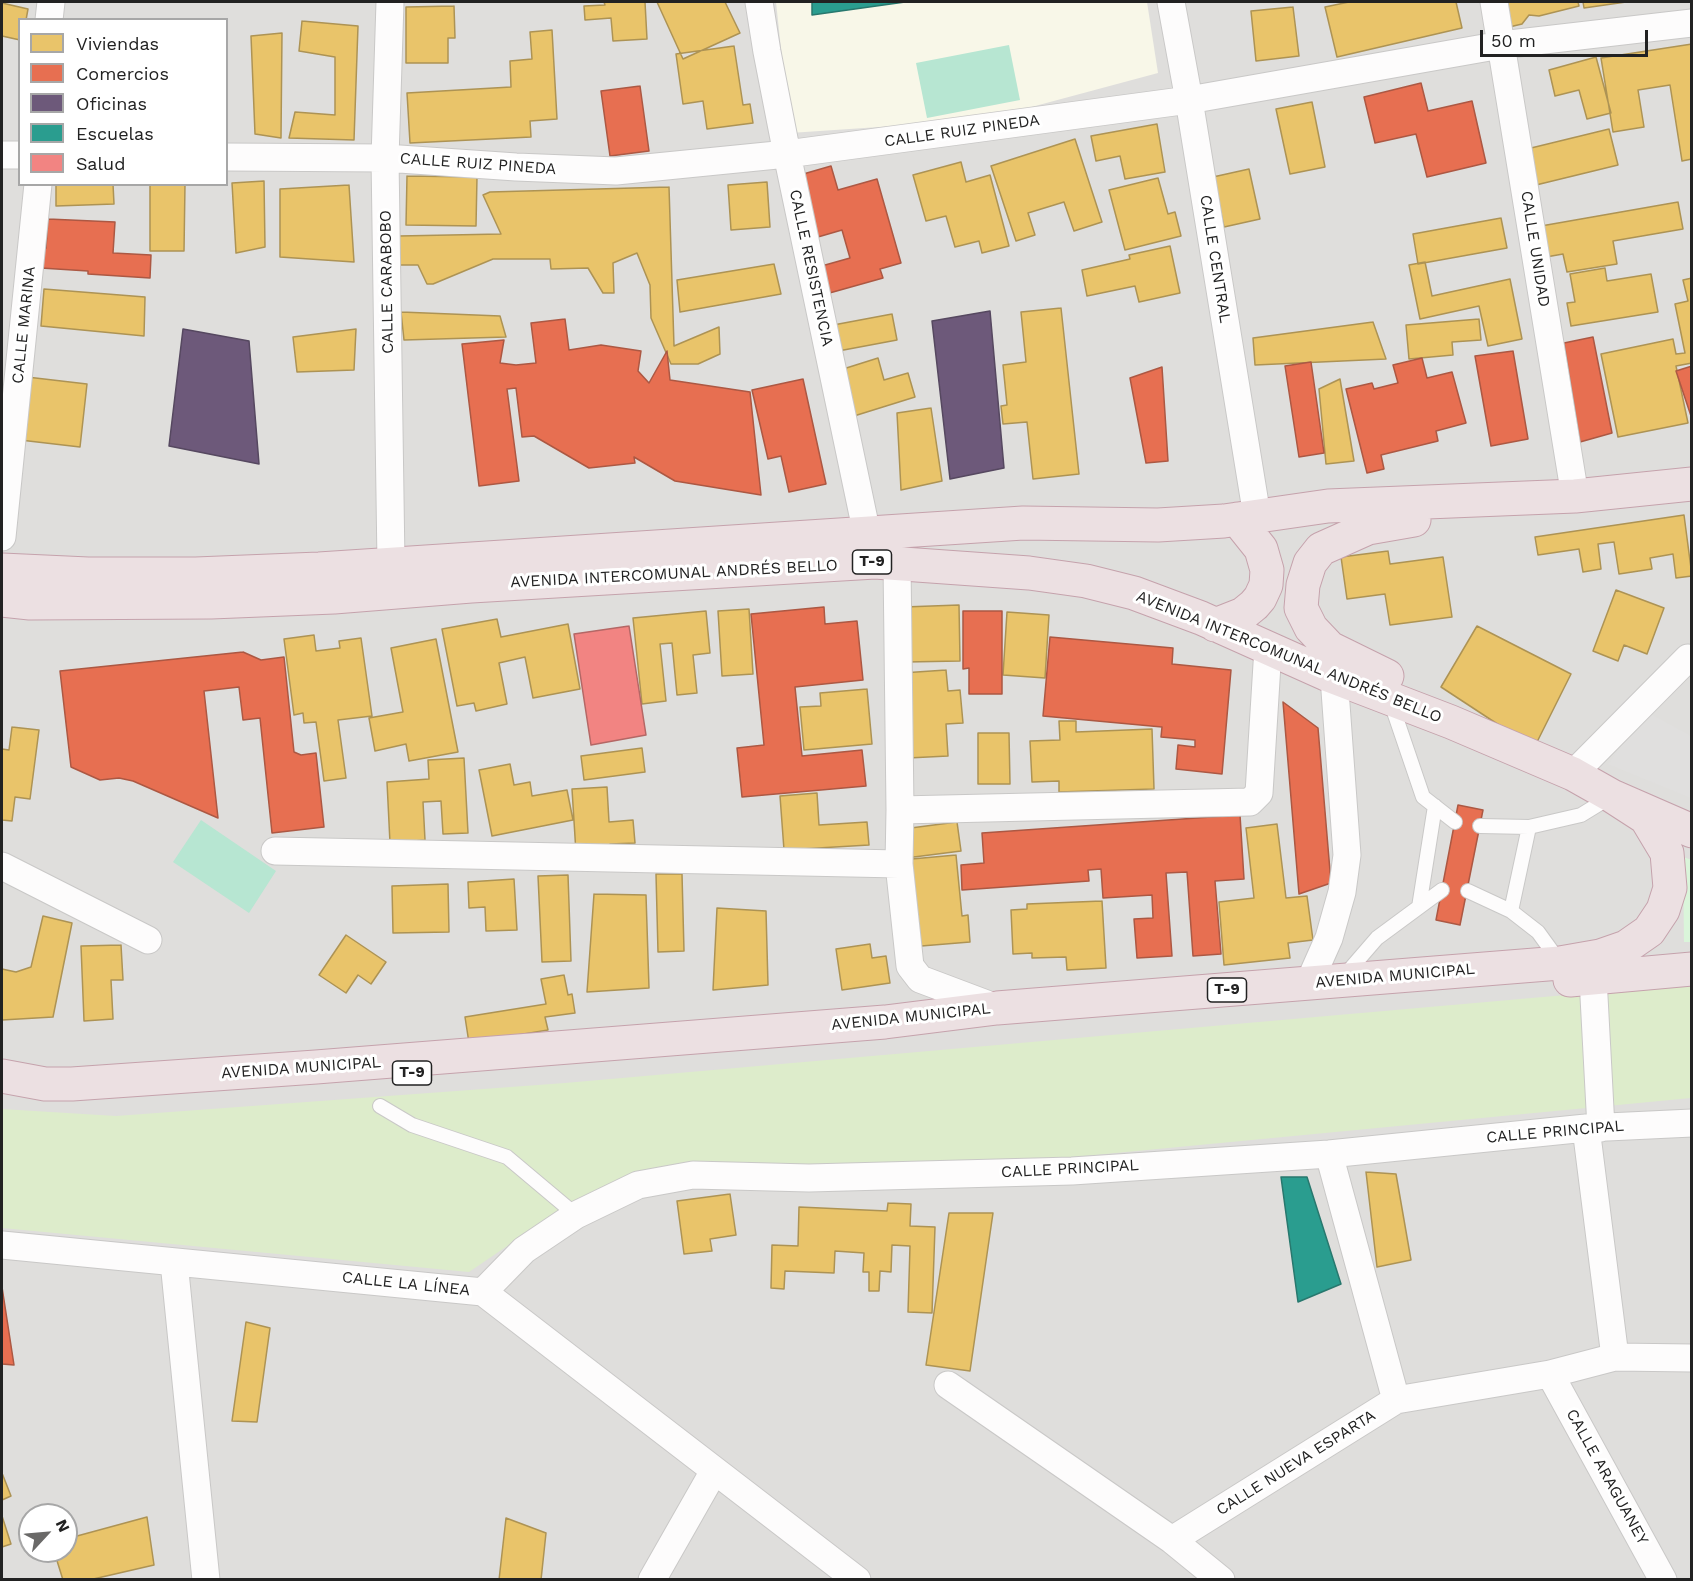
<!DOCTYPE html>
<meta charset="utf-8">
<style>
body{margin:0}
#map{position:relative;width:1693px;height:1581px;overflow:hidden;background:#f0eeeb;font-family:"Work Sans",sans-serif}
canvas{display:block}
.frame{position:absolute;inset:0;border:3px solid #222;pointer-events:none}
.legend{position:absolute;left:18px;top:18px;width:210px;height:168px;box-sizing:border-box;background:#fff;border:2px solid #a7a7a7;margin:0;padding:8px 10px;list-style:none;font-size:18px;color:#222}
.legend li{display:flex;align-items:center;gap:12px;height:30px}
.legend b{width:30px;border:2px solid #a7a7a7}
.north{position:absolute;left:18px;top:1503px;width:60px;height:60px;box-sizing:border-box;background:#fff;border:2px solid #a7a7a7;border-radius:50%;rotate:64deg;font-size:16px;font-weight:700;line-height:24px;text-align:center;color:#222}
.north::after{content:'';display:block;margin:auto;width:21px;height:27px;background:#6a6968;clip-path:polygon(50% 0,100% 100%,50% 72%,0 100%)}
.scale{position:absolute;left:1480px;top:30px;width:168px;height:27px;box-sizing:border-box;border:3px solid #222;border-top:0;padding-left:8px;font-size:18px;line-height:21px;white-space:nowrap;color:#222;-webkit-text-stroke:4px #fff;paint-order:stroke}
</style>
<div id="map">
<canvas width="1693" height="1581"></canvas>
<div class="frame"></div>
<ul class="legend">
<li><b style="height:16px;background:#e9c46a"></b>Viviendas</li>
<li><b style="height:16px;background:#e76f51"></b>Comercios</li>
<li><b style="height:16px;background:#6d597a"></b>Oficinas</li>
<li><b style="height:16px;background:#2a9d8f"></b>Escuelas</li>
<li><b style="height:16px;background:#f28482"></b>Salud</li>
</ul>
<div class="north">N</div>
<div class="scale">50 m</div>
</div>
<script>
const ctx = document.querySelector('canvas').getContext('2d');
ctx.lineJoin = 'round';
function paint(path, color) {
  ctx.fillStyle = color;
  ctx.fill(path, 'evenodd');
}
function toPath(rows) {
  const path = new Path2D();
  for (const r of rows) {
    path.moveTo(r[0], r[1]);
    for (let i = 2; i < r.length; i += 2) path.lineTo(r[i], r[i + 1]);
  }
  return path;
}
function strokePath(path, color, width, dash) {
  ctx.strokeStyle = color;
  ctx.lineWidth = width;
  ctx.lineCap = dash ? 'butt' : 'round';
  ctx.setLineDash(dash || []);
  ctx.stroke(path);
}
function label(font, color, halo, rows, align = 'center') {
  ctx.font = font + ' "Work Sans",sans-serif';
  ctx.lineWidth = 6;
  ctx.setLineDash([]);
  ctx.textBaseline = 'middle';
  ctx.strokeStyle = halo;
  ctx.fillStyle = color;
  for (const [text, x, y, turn = 0] of rows) {
    ctx.save();
    ctx.translate(x, y);
    ctx.rotate((+turn || 0) * Math.PI / 180);
    ctx.textAlign = isNaN(turn) ? turn : align;
    if (halo) ctx.strokeText(text, 0, 0);
    ctx.fillText(text, 0, 0);
    ctx.restore();
  }
}
const residential = toPath([
 [2,2,1691,2,1691,1579,2,1579],
 [20,20,226,20,226,184,20,184],
 [30,1515,66,1515,66,1551,30,1551]
]);
const education = toPath([
 [776,2,1147,2,1158,73,983,120,790,133]
]);
const grass = toPath([
 [1691,984,1691,1098,1053,1159,627,1175,541,1223,469,1272,2,1228,2,1109,116,1116,565,1083]
]);
const park = toPath([
 [1683,857,1692,860,1691,942,1684,942]
]);
const pitch = toPath([
 [1009,45,1020,100,927,118,916,63],
 [201,820,276,871,249,913,173,862]
]);
const parking = toPath([
 [1645,711,1691,736,1691,798,1608,764]
]);
const homes = toPath([
 [604,2,645,2,647,39,613,41,611,18,585,20,584,6,605,5,604,2],
 [657,2,725,2,740,33,683,59,657,2],
 [1349,2,1456,2,1462,28,1337,57,1325,7,1349,2],
 [1497,2,1578,2,1579,6,1539,16,1529,15,1522,24,1505,28,1497,2],
 [1583,2,1626,2,1584,8,1583,2],
 [2,3,28,9,26,20,20,20,20,40,2,36,2,3],
 [454,6,455,38,448,38,448,63,406,63,406,7,454,6],
 [1293,7,1299,56,1256,61,1251,11,1293,7],
 [302,21,358,26,354,140,289,138,295,112,335,115,335,57,299,51,302,21],
 [552,30,557,119,530,121,531,137,410,143,407,93,511,87,510,61,532,59,530,32,552,30],
 [282,33,281,138,255,134,251,36,282,33],
 [1692,44,1692,159,1682,161,1670,85,1638,90,1644,127,1613,132,1601,58,1692,44],
 [734,46,743,105,750,104,753,123,707,129,703,101,683,104,676,54,734,46],
 [1596,57,1611,113,1587,119,1579,90,1555,96,1549,70,1596,57],
 [1312,102,1325,167,1290,174,1276,109,1312,102],
 [1157,124,1165,172,1125,179,1120,156,1096,161,1091,136,1157,124],
 [1609,129,1618,165,1536,185,1527,149,1609,129],
 [1075,139,1102,222,1074,231,1064,202,1028,213,1035,235,1016,241,991,166,1075,139],
 [961,162,966,182,990,175,1009,246,982,253,979,241,955,247,946,216,926,221,913,175,961,162],
 [1249,169,1260,219,1224,227,1213,177,1249,169],
 [407,176,477,177,476,226,406,225,407,176],
 [1158,178,1168,214,1175,212,1181,236,1125,250,1109,190,1158,178],
 [264,181,265,247,236,253,232,183,264,181],
 [767,182,770,227,731,230,728,185,767,182],
 [56,184,113,184,114,204,56,206,56,184],
 [150,184,185,184,184,251,150,251,150,184],
 [349,185,354,262,280,257,280,189,349,185],
 [669,187,674,346,719,327,720,354,698,364,671,364,651,318,650,285,637,253,613,263,614,293,603,293,588,268,551,269,550,259,493,259,433,284,427,284,418,265,400,265,399,236,501,234,483,195,490,192,669,187],
 [1678,202,1683,229,1613,241,1617,264,1567,272,1563,254,1546,257,1541,226,1678,202],
 [1501,218,1507,248,1418,264,1413,234,1501,218],
 [1170,246,1180,293,1139,302,1135,286,1087,296,1082,270,1130,259,1129,255,1170,246],
 [1425,262,1432,296,1510,279,1522,339,1488,346,1479,306,1420,319,1409,265,1425,262],
 [774,264,781,294,680,312,677,280,774,264],
 [1605,268,1607,281,1651,274,1658,312,1571,326,1567,303,1575,302,1570,274,1605,268],
 [1692,278,1692,363,1676,366,1688,423,1618,437,1601,354,1673,339,1676,354,1685,353,1675,304,1688,301,1683,280,1692,278],
 [44,289,145,297,144,336,41,326,44,289],
 [1061,308,1079,474,1033,479,1027,422,1003,424,1001,406,1007,405,1003,365,1026,362,1021,312,1061,308],
 [401,312,500,316,506,337,404,340,401,312],
 [892,314,897,340,833,352,828,326,892,314],
 [1479,319,1481,340,1452,342,1453,355,1409,359,1406,325,1479,319],
 [1373,322,1386,359,1255,365,1253,338,1373,322],
 [356,329,354,370,297,372,293,337,356,329],
 [878,358,884,380,908,373,915,397,854,416,840,370,878,358],
 [27,377,87,384,80,447,20,440,27,377],
 [1340,379,1354,461,1326,464,1319,389,1340,379],
 [931,408,942,481,901,490,897,413,931,408],
 [1684,515,1692,576,1676,578,1673,554,1650,558,1652,569,1619,574,1614,542,1598,544,1601,569,1583,572,1579,549,1538,555,1535,537,1684,515],
 [1388,551,1390,564,1443,557,1452,617,1390,625,1385,594,1347,599,1341,557,1388,551],
 [1616,590,1664,608,1647,654,1624,645,1618,661,1593,651,1616,590],
 [959,605,960,661,906,662,904,607,959,605],
 [749,609,753,674,722,676,718,611,749,609],
 [706,611,710,653,693,655,697,693,677,695,672,643,660,644,666,701,642,704,633,618,706,611],
 [1007,612,1049,615,1045,678,1003,675,1007,612],
 [497,619,501,637,568,624,580,689,533,698,525,657,499,663,507,704,476,711,474,703,457,706,442,629,497,619],
 [1477,626,1571,674,1534,748,1441,687,1477,626],
 [314,635,316,651,340,648,339,641,361,638,372,716,338,720,346,778,324,781,316,722,304,723,303,713,294,715,284,639,314,635],
 [436,639,458,752,409,761,406,744,375,751,369,718,403,712,391,648,436,639],
 [946,670,948,691,960,690,963,723,946,724,948,756,908,758,902,673,946,670],
 [867,689,872,744,804,750,800,707,821,706,820,693,867,689],
 [1059,721,1076,721,1076,732,1152,729,1154,789,1059,792,1059,781,1032,782,1030,741,1060,740,1059,721],
 [12,727,39,730,30,799,15,797,12,821,2,820,2,749,9,750,12,727],
 [978,733,1009,733,1010,784,978,784,978,733],
 [642,748,645,772,584,780,581,756,642,748],
 [464,758,468,833,443,834,441,801,423,802,425,840,390,843,387,782,429,779,428,760,464,758],
 [510,764,514,785,530,782,532,796,567,790,573,820,492,836,479,770,510,764],
 [607,787,609,822,633,820,635,843,610,844,611,851,576,853,572,789,607,787],
 [817,793,819,825,867,822,869,845,784,850,780,796,817,793],
 [957,822,961,851,906,858,903,829,957,822],
 [1277,824,1286,898,1307,896,1313,940,1288,943,1290,958,1224,965,1219,902,1254,898,1246,828,1277,824],
 [956,855,962,916,968,915,970,942,909,947,901,860,956,855],
 [656,874,682,874,684,951,658,952,656,874],
 [568,875,571,961,542,962,538,876,568,875],
 [514,879,517,930,486,931,485,907,469,908,468,882,514,879],
 [448,884,449,932,393,933,392,886,448,884],
 [594,894,646,895,649,988,587,992,594,894],
 [1102,901,1106,968,1067,970,1066,957,1032,958,1032,953,1013,954,1011,910,1027,909,1027,904,1102,901],
 [717,908,766,911,768,985,713,990,717,908],
 [43,916,72,923,53,1017,2,1020,2,969,16,972,31,967,43,916],
 [346,935,386,962,371,984,358,975,346,993,319,975,346,935],
 [870,944,872,958,886,956,890,983,842,990,836,949,870,944],
 [121,945,123,980,111,980,113,1019,84,1021,81,946,121,945],
 [564,975,568,995,572,994,575,1013,545,1017,548,1030,469,1043,465,1017,546,1004,541,979,564,975],
 [1366,1172,1396,1174,1411,1260,1377,1267,1366,1172],
 [730,1194,736,1235,710,1239,712,1251,684,1254,677,1201,730,1194],
 [888,1203,911,1204,910,1226,935,1227,932,1313,908,1312,910,1246,892,1245,891,1272,880,1271,879,1291,869,1291,869,1272,863,1272,864,1253,835,1251,834,1273,785,1271,784,1289,771,1288,772,1245,798,1246,799,1207,887,1211,888,1203],
 [949,1213,993,1213,970,1371,926,1365,949,1213],
 [246,1322,270,1328,257,1422,232,1421,246,1322],
 [2,1473,11,1496,2,1500,2,1473],
 [2,1516,11,1544,2,1547,2,1516],
 [147,1517,154,1565,89,1580,63,1580,54,1551,66,1551,66,1539,147,1517],
 [506,1518,546,1533,541,1580,499,1580,506,1518]
]);
const shops = toPath([
 [1421,83,1428,111,1472,101,1486,163,1427,177,1416,134,1375,143,1364,97,1421,83],
 [640,86,649,151,610,156,601,91,640,86],
 [831,166,838,190,877,179,901,263,880,269,883,278,826,294,818,267,850,258,842,230,811,239,793,177,831,166],
 [48,219,115,222,113,253,151,255,150,278,88,274,88,271,41,268,42,247,46,248,48,219],
 [565,319,569,350,601,345,641,351,638,371,649,383,667,351,670,380,750,392,761,495,675,481,634,457,635,463,589,468,534,436,522,437,516,388,507,389,519,481,479,486,462,344,504,340,500,363,516,365,536,363,531,323,565,319],
 [1593,337,1612,433,1580,442,1564,343,1593,337],
 [1513,351,1528,439,1491,446,1475,356,1513,351],
 [1422,358,1427,378,1452,372,1466,423,1436,431,1438,441,1381,455,1384,469,1367,473,1346,389,1372,383,1374,389,1398,383,1393,365,1422,358],
 [1311,362,1324,453,1299,457,1285,366,1311,362],
 [1692,366,1692,416,1691,416,1676,371,1692,366],
 [1162,367,1168,461,1146,463,1130,378,1162,367],
 [803,379,826,484,789,492,781,456,768,459,752,390,803,379],
 [824,607,825,624,857,621,863,680,795,687,802,756,862,750,866,786,742,797,737,748,764,745,751,614,824,607],
 [963,611,1002,611,1002,694,969,694,969,668,963,669,963,611],
 [1050,637,1173,648,1172,664,1231,670,1222,774,1176,769,1178,745,1195,747,1195,740,1161,737,1162,727,1043,716,1050,637],
 [243,652,261,660,284,657,294,752,301,755,316,753,324,827,272,833,260,718,243,720,239,687,204,691,218,818,133,781,119,778,100,780,71,767,60,671,243,652],
 [1283,702,1318,728,1331,883,1299,894,1283,702],
 [1458,805,1483,810,1460,925,1436,920,1458,805],
 [1240,815,1244,879,1215,881,1221,954,1193,956,1187,872,1166,873,1172,956,1137,958,1134,919,1153,918,1152,895,1103,898,1101,869,1088,870,1089,881,962,890,961,865,984,863,982,833,1240,815],
 [2,1287,14,1365,2,1364,2,1287]
]);
const offices = toPath([
 [990,311,1004,468,950,479,932,321,990,311],
 [183,329,249,341,259,464,169,446,183,329]
]);
const schools = toPath([
 [812,2,905,2,812,15,812,2],
 [1281,1177,1307,1177,1341,1284,1298,1302,1281,1177]
]);
const health = toPath([
 [629,626,646,735,591,745,574,634,629,626]
]);
const lane = toPath([
 [1391,703,1423,797,1455,822],
 [1480,826,1529,827,1581,815,1612,796],
 [1468,891,1511,911,1538,932,1559,961],
 [1419,907,1435,806],
 [1511,911,1529,827],
 [1345,975,1377,938,1442,890],
 [380,1106,412,1125,507,1157,576,1215]
]);
const street = toPath([
 [390,2,385,158,391,563],
 [759,2,767,52,787,154,867,534],
 [1171,2,1189,100,1257,516],
 [1494,2,1575,496],
 [49,20,51,2],
 [2,155,20,155],
 [226,157,385,158,516,167,616,171,787,154,1189,100,1501,45,1692,23],
 [2,537,38,184],
 [897,563,900,810,899,864,910,966,920,979,997,1008],
 [1573,774,1688,658],
 [900,810,1250,802,1259,793,1268,648],
 [275,851,899,864],
 [2,866,148,940],
 [1593,978,1601,1128],
 [1309,983,1329,938,1342,892,1347,855,1334,677],
 [1586,1128,1615,1357],
 [1329,1154,1396,1400],
 [2,1245,483,1292,857,1580],
 [174,1262,206,1580],
 [483,1292,524,1250,576,1215,638,1185,693,1175,809,1178,1072,1171,1329,1154,1586,1128,1692,1123],
 [1550,1374,1663,1580],
 [948,1385,1172,1540,1396,1400,1550,1374,1615,1357,1692,1358],
 [1172,1540,1221,1580],
 [652,1580,714,1471]
]);
const highway = toPath([
 [2,570,88,574,196,574,319,569,1023,523,1158,525,1224,521,1328,506,1575,496,1692,484],
 [2,600,30,603,211,602,334,597,471,586,875,562,1029,573,1086,581,1134,593,1201,618,1326,674,1451,722,1573,774,1612,796,1692,831],
 [1215,625,1243,614,1254,605,1260,598,1266,585,1267,570,1261,549,1237,519],
 [1387,676,1330,648,1311,628,1301,608,1303,585,1310,563,1321,549,1368,528,1414,520],
 [1570,980,1692,969],
 [2,1076,45,1084,72,1084,316,1067,885,1022,997,1008,1560,963,1600,956,1626,947,1649,931,1663,910,1670,888,1667,853,1646,818,1612,796]
]);
const shields = [
 [872,562,39],
 [1227,990,39],
 [412,1073,39]
];
const shieldNames = [
 ["T-9",872,562],
 ["T-9",1227,990],
 ["T-9",412,1073]
];
const streetNames = [
 ["CALLE RUIZ PINEDA",962,131,-8],
 ["CALLE RUIZ PINEDA",478,164,4],
 ["CALLE UNIDAD",1535,249,81],
 ["CALLE CENTRAL",1215,259,81],
 ["CALLE RESISTENCIA",811,268,78],
 ["CALLE CARABOBO",387,282,-91],
 ["CALLE MARINA",24,325,-84],
 ["AVENIDA INTERCOMUNAL ANDRÉS BELLO",674,574,-3],
 ["AVENIDA INTERCOMUNAL ANDRÉS BELLO",1289,657,22],
 ["AVENIDA MUNICIPAL",1395,976,-5],
 ["AVENIDA MUNICIPAL",911,1017,-6],
 ["AVENIDA MUNICIPAL",301,1068,-4],
 ["CALLE PRINCIPAL",1555,1132,-5],
 ["CALLE PRINCIPAL",1070,1169,-3],
 ["CALLE LA LÍNEA",406,1284,6],
 ["CALLE NUEVA ESPARTA",1296,1463,-32],
 ["CALLE ARAGUANEY",1607,1477,61]
];
paint(residential, '#dfdedc');
paint(education, '#f8f7e8');
paint(grass, '#ddeccb');
paint(park, '#daf5da');
paint(pitch, '#b7e6d2');
paint(parking, '#e0dfde');
paint(homes, '#e9c46a');
strokePath(homes, '#ad9354', 1.5);
paint(shops, '#e76f51');
strokePath(shops, '#ac5843', 1.5);
paint(offices, '#6d597a');
strokePath(offices, '#564860', 1.5);
paint(schools, '#2a9d8f');
strokePath(schools, '#28786e', 1.5);
paint(health, '#f28482');
strokePath(health, '#b46765', 1.5);
strokePath(lane, '#c9c8c7', 16);
strokePath(street, '#c9c8c7', 29);
strokePath(highway, '#c5a2ac', 35);
strokePath(lane, '#fdfcfc', 14);
strokePath(street, '#fdfcfc', 27);
strokePath(highway, '#ece0e2', 33);
for (const [x, y, w] of shields) {
  const box = new Path2D();
  box.roundRect(x - w / 2, y - 12, w, 24, 4.5);
  ctx.fillStyle = '#fff';
  ctx.fill(box);
  strokePath(box, '#222', 1.5);
}
label('bold 15px', '#222', null, shieldNames);
label('16px', '#222', '#fff', streetNames);
</script>
